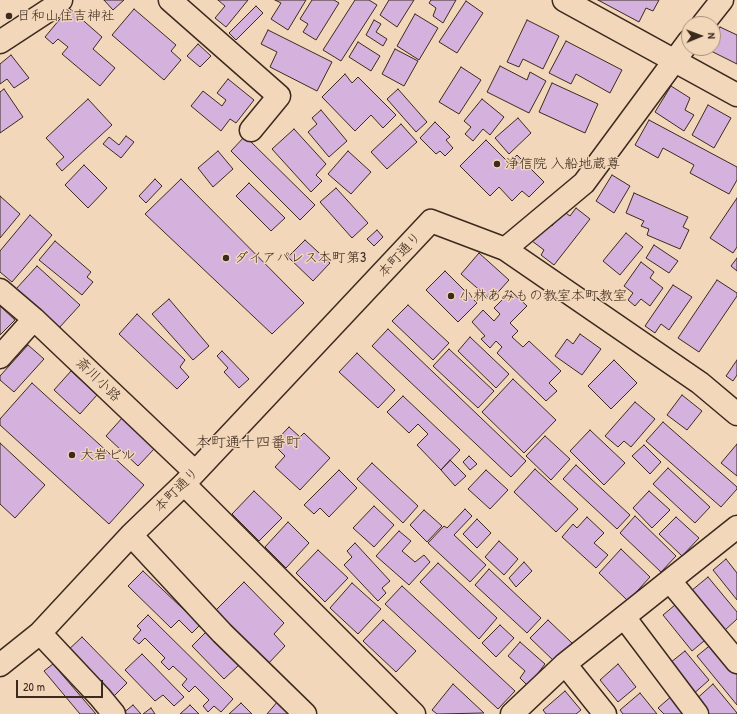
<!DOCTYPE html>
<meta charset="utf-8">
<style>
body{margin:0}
#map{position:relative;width:737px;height:714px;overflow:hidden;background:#f3d7ba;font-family:"Patrick Hand",sans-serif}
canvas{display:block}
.north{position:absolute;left:681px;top:16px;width:40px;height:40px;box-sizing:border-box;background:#f3d7ba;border:1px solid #a9927c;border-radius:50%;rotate:89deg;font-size:11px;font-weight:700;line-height:16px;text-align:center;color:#3b2a1e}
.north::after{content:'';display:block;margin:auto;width:14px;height:18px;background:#3b2a1e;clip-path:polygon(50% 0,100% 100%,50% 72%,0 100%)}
.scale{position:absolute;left:16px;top:680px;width:87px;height:18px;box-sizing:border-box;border:2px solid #3b2a1e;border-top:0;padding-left:5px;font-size:12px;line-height:14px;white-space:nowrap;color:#3b2a1e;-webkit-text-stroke:3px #f3d7ba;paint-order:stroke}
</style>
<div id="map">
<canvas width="737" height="714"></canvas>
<div class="north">N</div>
<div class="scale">20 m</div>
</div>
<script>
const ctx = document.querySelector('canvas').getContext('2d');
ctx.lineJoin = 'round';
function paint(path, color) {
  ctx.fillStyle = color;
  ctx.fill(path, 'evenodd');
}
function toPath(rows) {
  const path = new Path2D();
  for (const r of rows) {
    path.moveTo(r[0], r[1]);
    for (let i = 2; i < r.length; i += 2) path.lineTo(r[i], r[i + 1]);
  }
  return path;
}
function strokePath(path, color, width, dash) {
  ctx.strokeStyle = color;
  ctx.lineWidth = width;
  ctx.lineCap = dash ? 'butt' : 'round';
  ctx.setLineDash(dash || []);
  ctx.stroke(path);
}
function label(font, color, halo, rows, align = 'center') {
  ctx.font = font + ' "Patrick Hand","Klee One",sans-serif';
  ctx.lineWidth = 3;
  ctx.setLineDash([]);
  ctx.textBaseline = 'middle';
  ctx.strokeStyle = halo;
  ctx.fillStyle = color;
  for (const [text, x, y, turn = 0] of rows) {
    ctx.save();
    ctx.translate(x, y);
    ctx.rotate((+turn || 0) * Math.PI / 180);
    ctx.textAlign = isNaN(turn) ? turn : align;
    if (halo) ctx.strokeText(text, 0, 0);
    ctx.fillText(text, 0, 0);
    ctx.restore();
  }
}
const building = toPath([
 [104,0,124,0,113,10,104,0],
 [218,0,248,0,226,27,215,18,225,6,218,0],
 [275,0,306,0,288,30,271,19,281,3,275,0],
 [312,0,334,0,339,3,316,40,303,32,308,24,300,19,312,0],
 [355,0,369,0,377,5,341,61,323,50,355,0],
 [389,0,414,0,397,27,380,15,389,0],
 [431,0,456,0,443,23,433,16,436,8,429,3,431,0],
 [598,0,659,0,653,11,646,8,639,22,598,0],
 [466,1,483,13,457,53,439,42,466,1],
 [256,6,263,13,236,40,229,33,256,6],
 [69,8,102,37,93,49,115,68,100,86,62,54,68,47,58,39,53,44,45,37,69,8],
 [134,9,176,45,171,51,181,60,164,80,112,35,134,9],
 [415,14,438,28,419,60,397,46,415,14],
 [374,20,381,24,376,32,387,39,383,46,366,35,374,20],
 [527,20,559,36,543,69,523,59,519,67,507,62,527,20],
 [720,27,737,35,737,64,709,50,713,48,713,42,720,27],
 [268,30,332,62,317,91,270,67,277,52,261,44,268,30],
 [566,41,622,70,610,93,576,74,571,84,549,73,566,41],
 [358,42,380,56,371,71,349,57,358,42],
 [198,44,211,56,200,67,187,56,198,44],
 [395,49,418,61,404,86,382,74,395,49],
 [11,55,29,78,14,88,7,79,0,84,0,64,11,55],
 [500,66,527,80,530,72,546,81,529,113,487,92,500,66],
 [461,67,481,80,459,114,439,102,461,67],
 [345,74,352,83,358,77,396,115,383,128,371,115,355,131,322,97,345,74],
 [228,79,254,100,236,123,230,119,221,131,191,106,203,91,222,106,226,100,217,93,228,79],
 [552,83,598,104,585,133,539,112,552,83],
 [671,86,690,98,685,110,694,115,684,131,655,112,671,86],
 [4,89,23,117,0,133,0,92,4,89],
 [398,89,427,122,416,132,387,99,398,89],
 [88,99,112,125,62,171,56,164,64,157,46,138,88,99],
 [482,99,504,117,490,135,483,129,473,141,465,134,471,127,464,121,482,99],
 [708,105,731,118,714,148,692,135,708,105],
 [321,110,347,141,329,157,308,132,317,124,312,118,321,110],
 [518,118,531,133,509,154,495,138,518,118],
 [649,120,737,167,737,180,729,194,690,173,694,165,663,148,658,158,635,145,649,120],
 [435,122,450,137,446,140,453,148,445,156,440,151,436,154,420,138,435,122],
 [401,124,417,142,387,169,371,152,401,124],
 [294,129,326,164,316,175,322,181,311,192,272,149,294,129],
 [126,136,134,142,121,158,103,144,109,137,119,145,126,136],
 [245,136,315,205,300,220,231,151,245,136],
 [486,140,509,163,517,155,544,182,529,197,522,191,512,201,499,187,490,196,460,166,486,140],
 [218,151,233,169,213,187,198,168,218,151],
 [348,151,371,172,351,194,328,174,348,151],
 [84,165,107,188,88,208,65,185,84,165],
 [612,175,630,186,614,213,596,201,612,175],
 [155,179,162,186,146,203,139,196,155,179],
 [181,179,304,303,272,334,145,214,181,179],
 [249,183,285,218,271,231,236,196,249,183],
 [336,188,368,223,352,238,320,202,336,188],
 [634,193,688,217,683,227,689,230,680,249,647,235,649,229,641,226,644,221,626,213,634,193],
 [0,196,20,214,0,238,0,196],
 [737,198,737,247,733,253,710,238,737,198],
 [576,208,590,219,554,265,541,255,544,250,532,241,546,222,552,226,563,211,570,216,576,208],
 [30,215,52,235,12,282,0,272,0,251,30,215],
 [377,230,383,237,374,246,367,239,377,230],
 [626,233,643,247,620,275,603,261,626,233],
 [305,240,330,263,313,281,288,257,305,240],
 [55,241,91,272,87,277,93,282,82,295,39,260,55,241],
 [654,245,678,261,669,273,646,258,654,245],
 [479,253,509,280,491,300,461,274,479,253],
 [737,258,737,271,731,266,737,258],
 [641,262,654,272,650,278,663,288,650,306,641,299,635,306,628,300,633,293,624,286,641,262],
 [37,266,80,305,59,328,16,289,37,266],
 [445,271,477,303,458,322,426,290,445,271],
 [717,280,737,293,737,296,699,352,678,338,717,280],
 [673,285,692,297,669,330,661,324,655,333,645,326,673,285],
 [511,291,527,306,510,323,518,331,512,337,523,347,529,341,561,371,549,383,557,391,546,401,497,353,502,347,496,341,490,348,481,339,485,336,472,322,483,310,494,321,500,314,494,308,511,291],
 [169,299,209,346,193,360,152,314,169,299],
 [408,305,449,343,433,360,392,321,408,305],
 [0,306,15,320,0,335,0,306],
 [137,314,185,360,180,367,189,377,177,389,119,334,137,314],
 [388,329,526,461,511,477,372,346,388,329],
 [580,334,601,349,582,375,555,356,567,339,573,344,580,334],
 [470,337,509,374,496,388,458,351,470,337],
 [28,345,44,359,14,392,0,380,0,376,28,345],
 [449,349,494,391,478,408,433,366,449,349],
 [222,351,249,379,239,388,224,372,228,368,217,356,222,351],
 [357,353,395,390,378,408,339,372,357,353],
 [614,360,637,383,611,409,588,386,614,360],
 [737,360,737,375,733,381,726,376,737,360],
 [71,371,97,395,80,414,54,390,71,371],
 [513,379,556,420,524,453,482,412,513,379],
 [32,383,144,485,109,524,0,425,0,419,32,383],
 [682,395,702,411,687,430,667,415,682,395],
 [403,396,460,450,441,470,417,445,428,434,418,424,409,433,387,412,403,396],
 [635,402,655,419,631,447,624,441,618,447,605,436,635,402],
 [123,417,155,448,138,466,106,436,123,417],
 [663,422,737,487,737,489,721,507,646,441,663,422],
 [289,427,300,437,304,433,330,458,300,490,275,467,285,456,273,444,289,427],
 [590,430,625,463,604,485,570,451,590,430],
 [545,436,570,459,551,480,526,456,545,436],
 [0,443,45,485,15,518,0,504,0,443],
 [737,444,737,476,721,463,737,444],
 [644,445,661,462,650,474,632,456,644,445],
 [469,456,477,464,470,470,463,462,469,456],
 [450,460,466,476,455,486,441,470,450,460],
 [372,463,418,506,403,523,357,479,372,463],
 [576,465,630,515,617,529,563,479,576,465],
 [668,468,710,507,695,523,653,484,668,468],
 [535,469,578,509,556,532,514,492,535,469],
 [339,470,357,488,329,517,320,508,314,514,304,505,339,470],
 [486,470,508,490,490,509,468,489,486,470],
 [254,491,282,518,259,541,232,514,254,491],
 [649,491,670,510,652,528,633,508,649,491],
 [374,506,394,525,374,547,353,528,374,506],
 [465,509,472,516,454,535,486,565,470,582,428,543,444,526,447,528,465,509],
 [424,510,442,526,427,542,410,525,424,510],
 [635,516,676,556,661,572,620,533,635,516],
 [587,517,604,533,594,543,608,555,596,568,562,537,573,524,577,528,587,517],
 [676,517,699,538,682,556,659,534,676,517],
 [477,519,491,533,477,548,463,534,477,519],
 [288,522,309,543,286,568,265,547,288,522],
 [399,531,411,541,402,551,415,562,424,555,430,562,409,585,376,556,399,531],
 [499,541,518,559,504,575,485,557,499,541],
 [355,543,390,581,382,588,386,593,378,601,344,565,352,557,347,551,355,543],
 [621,549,650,577,628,601,599,573,621,549],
 [318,550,348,578,325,602,296,573,318,550],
 [726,559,737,573,737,600,713,570,726,559],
 [524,562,532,571,516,587,509,578,524,562],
 [438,563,497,618,479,639,420,582,438,563],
 [489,569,541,618,527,633,475,585,489,569],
 [143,571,200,625,192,633,179,620,171,628,128,586,143,571],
 [708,577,737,612,737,619,724,631,691,591,708,577],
 [244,582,284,623,274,634,285,646,266,666,213,613,244,582],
 [352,583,381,609,358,634,330,608,352,583],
 [402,586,515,691,498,709,385,604,402,586],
 [681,600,710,636,692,651,663,615,681,600],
 [148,615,233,699,221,712,214,706,208,712,203,706,209,700,195,686,189,692,182,685,187,679,173,666,169,670,161,662,165,658,145,638,139,644,133,639,141,630,137,626,148,615],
 [383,620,416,651,396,672,363,641,383,620],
 [548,620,572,643,555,662,530,638,548,620],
 [500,625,514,638,496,657,482,643,500,625],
 [207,631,239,665,224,679,192,646,207,631],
 [82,637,127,683,111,699,65,653,82,637],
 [520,642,545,664,528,686,520,678,525,671,508,656,520,642],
 [713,643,737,672,737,705,697,656,713,643],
 [685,651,709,680,691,696,666,666,685,651],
 [142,654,184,697,174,706,163,695,155,701,125,670,142,654],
 [53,664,96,714,80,714,44,671,53,664],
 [618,664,636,687,618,702,600,680,618,664],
 [453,684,484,713,437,714,432,710,453,684],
 [713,684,737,713,737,714,703,714,693,702,713,684],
 [565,691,581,710,576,714,546,714,543,710,565,691],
 [640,693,657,714,623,714,620,710,640,693],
 [674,694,691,714,664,714,658,708,674,694],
 [278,701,293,714,267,714,278,701],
 [241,703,252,714,229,714,241,703],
 [133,705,141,714,122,714,133,705],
 [190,705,199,714,180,714,190,705],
 [151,708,155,714,143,714,151,708]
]);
const minor = toPath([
 [170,0,279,96,251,130],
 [564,0,737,95],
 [703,24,722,0],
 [0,42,52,8,61,0],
 [505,249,700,383,737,414],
 [0,290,34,319,195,472],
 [0,357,34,319],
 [184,484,414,714],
 [131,535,222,633,305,714],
 [670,581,737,662],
 [624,617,697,714],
 [40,633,100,697,114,714],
 [565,664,605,714],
 [0,665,40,633,131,535,184,484,431,221,505,249,584,183,689,41],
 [512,714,565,664,737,527]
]);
const markers = [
 [9,16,4,"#3b2a1e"],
 [497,164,4,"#3b2a1e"],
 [226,258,4,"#3b2a1e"],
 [451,296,4,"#3b2a1e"],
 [72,455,4,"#3b2a1e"]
];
const poiNames = [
 ["日和山住吉神社",17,16],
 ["浄信院 入船地蔵尊",505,164],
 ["ダイアパレス本町第3",234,258],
 ["小林あみもの教室本町教室",459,296],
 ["大岩ビル",80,455]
];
const streetNames = [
 ["本町通り",400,255,-47],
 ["斎川小路",98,380,44],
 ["本町通り",177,490,-45]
];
const neighbourhoodNames = [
 ["本町通十四番町",248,443]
];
paint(building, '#d4b2dd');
strokePath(building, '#3b2a1e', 1);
strokePath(minor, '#3b2a1e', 25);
strokePath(minor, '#f3d7ba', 22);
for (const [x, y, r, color] of markers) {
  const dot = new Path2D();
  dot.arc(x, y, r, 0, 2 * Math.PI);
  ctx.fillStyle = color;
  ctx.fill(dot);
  strokePath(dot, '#f3d7ba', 1.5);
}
label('14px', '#3b2a1e', '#f3d7ba', poiNames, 'left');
label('14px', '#3b2a1e', '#f3d7ba', streetNames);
label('15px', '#3b2a1e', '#f3d7ba', neighbourhoodNames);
</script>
